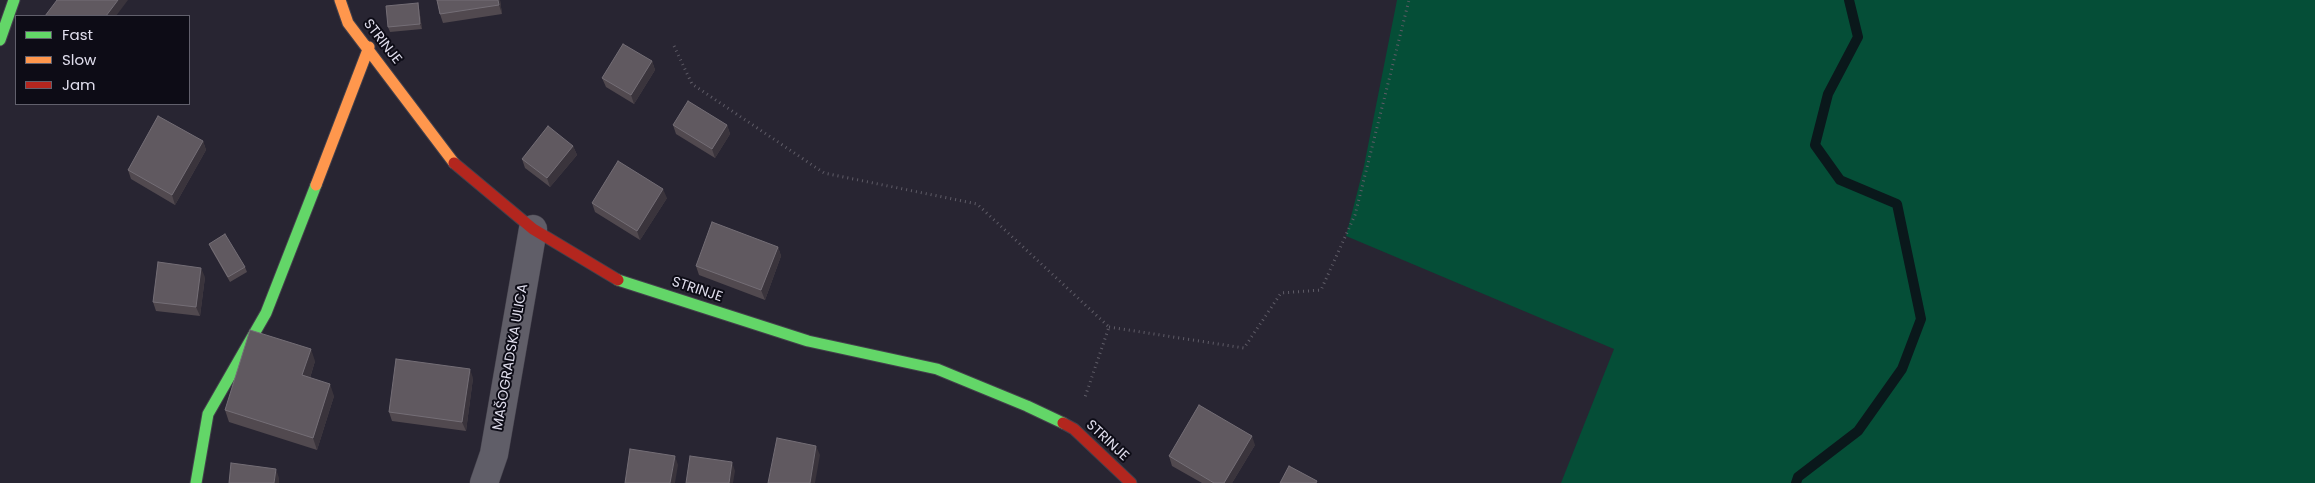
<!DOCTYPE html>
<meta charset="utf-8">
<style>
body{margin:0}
#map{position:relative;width:2315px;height:483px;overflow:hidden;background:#282532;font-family:Poppins,sans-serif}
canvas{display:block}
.legend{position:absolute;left:15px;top:15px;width:175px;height:90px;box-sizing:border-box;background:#0d0c16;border:1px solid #61606c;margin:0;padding:6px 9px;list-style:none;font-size:15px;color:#e0deed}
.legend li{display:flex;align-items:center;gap:10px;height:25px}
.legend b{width:25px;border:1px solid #61606c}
</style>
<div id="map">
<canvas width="2315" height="483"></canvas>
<ul class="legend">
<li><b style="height:6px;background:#63d668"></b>Fast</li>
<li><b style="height:6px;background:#ff974d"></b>Slow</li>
<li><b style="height:6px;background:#b3261e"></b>Jam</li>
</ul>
</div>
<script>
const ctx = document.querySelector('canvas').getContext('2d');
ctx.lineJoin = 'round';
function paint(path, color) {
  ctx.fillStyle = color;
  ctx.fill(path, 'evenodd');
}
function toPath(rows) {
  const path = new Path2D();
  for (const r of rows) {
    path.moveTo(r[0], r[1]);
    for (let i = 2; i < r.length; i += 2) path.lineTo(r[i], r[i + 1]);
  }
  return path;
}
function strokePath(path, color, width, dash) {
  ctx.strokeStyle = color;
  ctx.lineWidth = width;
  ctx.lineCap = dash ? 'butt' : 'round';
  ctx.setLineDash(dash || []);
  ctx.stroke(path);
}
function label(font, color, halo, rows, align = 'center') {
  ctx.font = font + ' Poppins,sans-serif';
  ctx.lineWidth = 4;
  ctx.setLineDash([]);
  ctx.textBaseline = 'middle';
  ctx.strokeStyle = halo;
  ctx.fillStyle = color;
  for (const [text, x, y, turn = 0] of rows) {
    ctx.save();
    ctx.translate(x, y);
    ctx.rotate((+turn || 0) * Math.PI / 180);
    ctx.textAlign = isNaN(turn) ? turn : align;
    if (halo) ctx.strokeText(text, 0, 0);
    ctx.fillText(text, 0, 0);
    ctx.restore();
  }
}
const green = toPath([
 [1397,0,2315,0,2315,483,1561,483,1614,349,1346,236,1364,166]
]);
const stream = toPath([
 [1796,483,1798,477,1858,431,1902,369,1921,319,1897,204,1840,180,1815,145,1828,94,1858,37,1849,0]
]);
const path = toPath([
 [674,46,692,84,824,173,977,204,1109,327,1084,400],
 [1109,327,1244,348,1281,293,1321,290,1355,215,1409,0]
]);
const street = toPath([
 [484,483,494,454,533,229]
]);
const fast = toPath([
 [0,40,14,0],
 [618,280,808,341,937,369,1027,406,1063,423],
 [196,483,208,414,266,313,316,185]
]);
const slow = toPath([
 [340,0,348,23,454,163],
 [316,185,369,47]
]);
const jam = toPath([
 [454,163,533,229,618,280],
 [1063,423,1074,429,1131,483]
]);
const wall = toPath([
 [437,0,500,0,502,14,443,23,440,14],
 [418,3,419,8,422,29,390,32,388,27],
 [652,61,655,70,634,104,606,87,602,78],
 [673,125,727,125,730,134,715,158,676,134],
 [203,141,206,150,175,205,131,179,128,170],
 [573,146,577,155,550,187,525,168,522,159],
 [667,198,640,240,595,212,592,203],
 [209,244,245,267,247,272,230,282,211,249],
 [778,247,781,256,765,300,699,275,696,266],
 [205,277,200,316,156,311,153,302],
 [315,361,310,378,334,396,317,450,229,422,225,410],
 [473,378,466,431,392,421,389,412],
 [1255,445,1232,483,1202,483,1172,466,1169,456]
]);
const shadedWall = toPath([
 [118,0,128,0,116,16,106,16],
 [498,0,500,0,502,14,499,5],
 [418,3,419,8,422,29,420,24],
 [652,61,655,70,634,104,631,95],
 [727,125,730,134,715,158,712,149],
 [203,141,206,150,175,205,172,195],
 [573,146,577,155,550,187,547,178],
 [663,189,667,198,640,240,637,231],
 [778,247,781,256,765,300,761,290],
 [201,268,205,277,200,316,196,307],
 [311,349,315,361,307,387,302,375],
 [470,369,473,378,466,431,462,422],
 [330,384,334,396,317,450,313,438],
 [1252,436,1255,445,1232,483,1224,483],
 [816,446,820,455,815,483,810,483],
 [675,456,678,465,675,483,670,483],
 [732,462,735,471,733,483,729,483],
 [276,469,279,478,279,483,274,483]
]);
const building = toPath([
 [57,0,118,0,106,16,45,16,57,0],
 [437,0,498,0,499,5,440,14,437,0],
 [418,3,420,24,388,27,386,6,418,3],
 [623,44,652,61,631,95,602,78,623,44],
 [688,101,727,125,712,149,673,125,688,101],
 [158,116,203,141,172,195,128,170,158,116],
 [548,126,573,146,547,178,522,159,548,126],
 [618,161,663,189,637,231,592,203,618,161],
 [712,222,778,247,761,290,696,266,712,222],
 [225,234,245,267,228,277,209,244,225,234],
 [158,262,201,268,196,307,153,302,158,262],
 [250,330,311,349,302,375,330,384,313,438,225,410,250,330],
 [396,359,470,369,462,422,389,412,396,359],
 [1199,405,1252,436,1224,483,1214,483,1169,456,1199,405],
 [777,438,816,446,810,483,768,483,777,438],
 [630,449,675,456,670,483,625,483,630,449],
 [690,456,732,462,729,483,686,483,690,456],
 [231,463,276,469,274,483,229,483,231,463],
 [1289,466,1317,481,1316,483,1280,483,1289,466]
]);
const streetNames = [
 ["STRINJE",382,42,52],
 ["STRINJE",697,290,18],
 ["MAŠOGRADSKA ULICA",511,357,-80],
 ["STRINJE",1107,441,43]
];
paint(green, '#054e37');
strokePath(stream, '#0a181b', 10);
strokePath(street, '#43404b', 29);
strokePath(fast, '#43404b', 13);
strokePath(slow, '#43404b', 13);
strokePath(jam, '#43404b', 13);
strokePath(path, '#5f5c67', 3, [1, 4]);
strokePath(street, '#605e68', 28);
strokePath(fast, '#63d668', 11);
strokePath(slow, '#ff974d', 11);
strokePath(jam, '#b3261e', 11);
paint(wall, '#51494f');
paint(shadedWall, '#3a343c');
paint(building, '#605960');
strokePath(building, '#746e76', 1);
label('14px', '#e0deed', '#0d0c16', streetNames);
</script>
